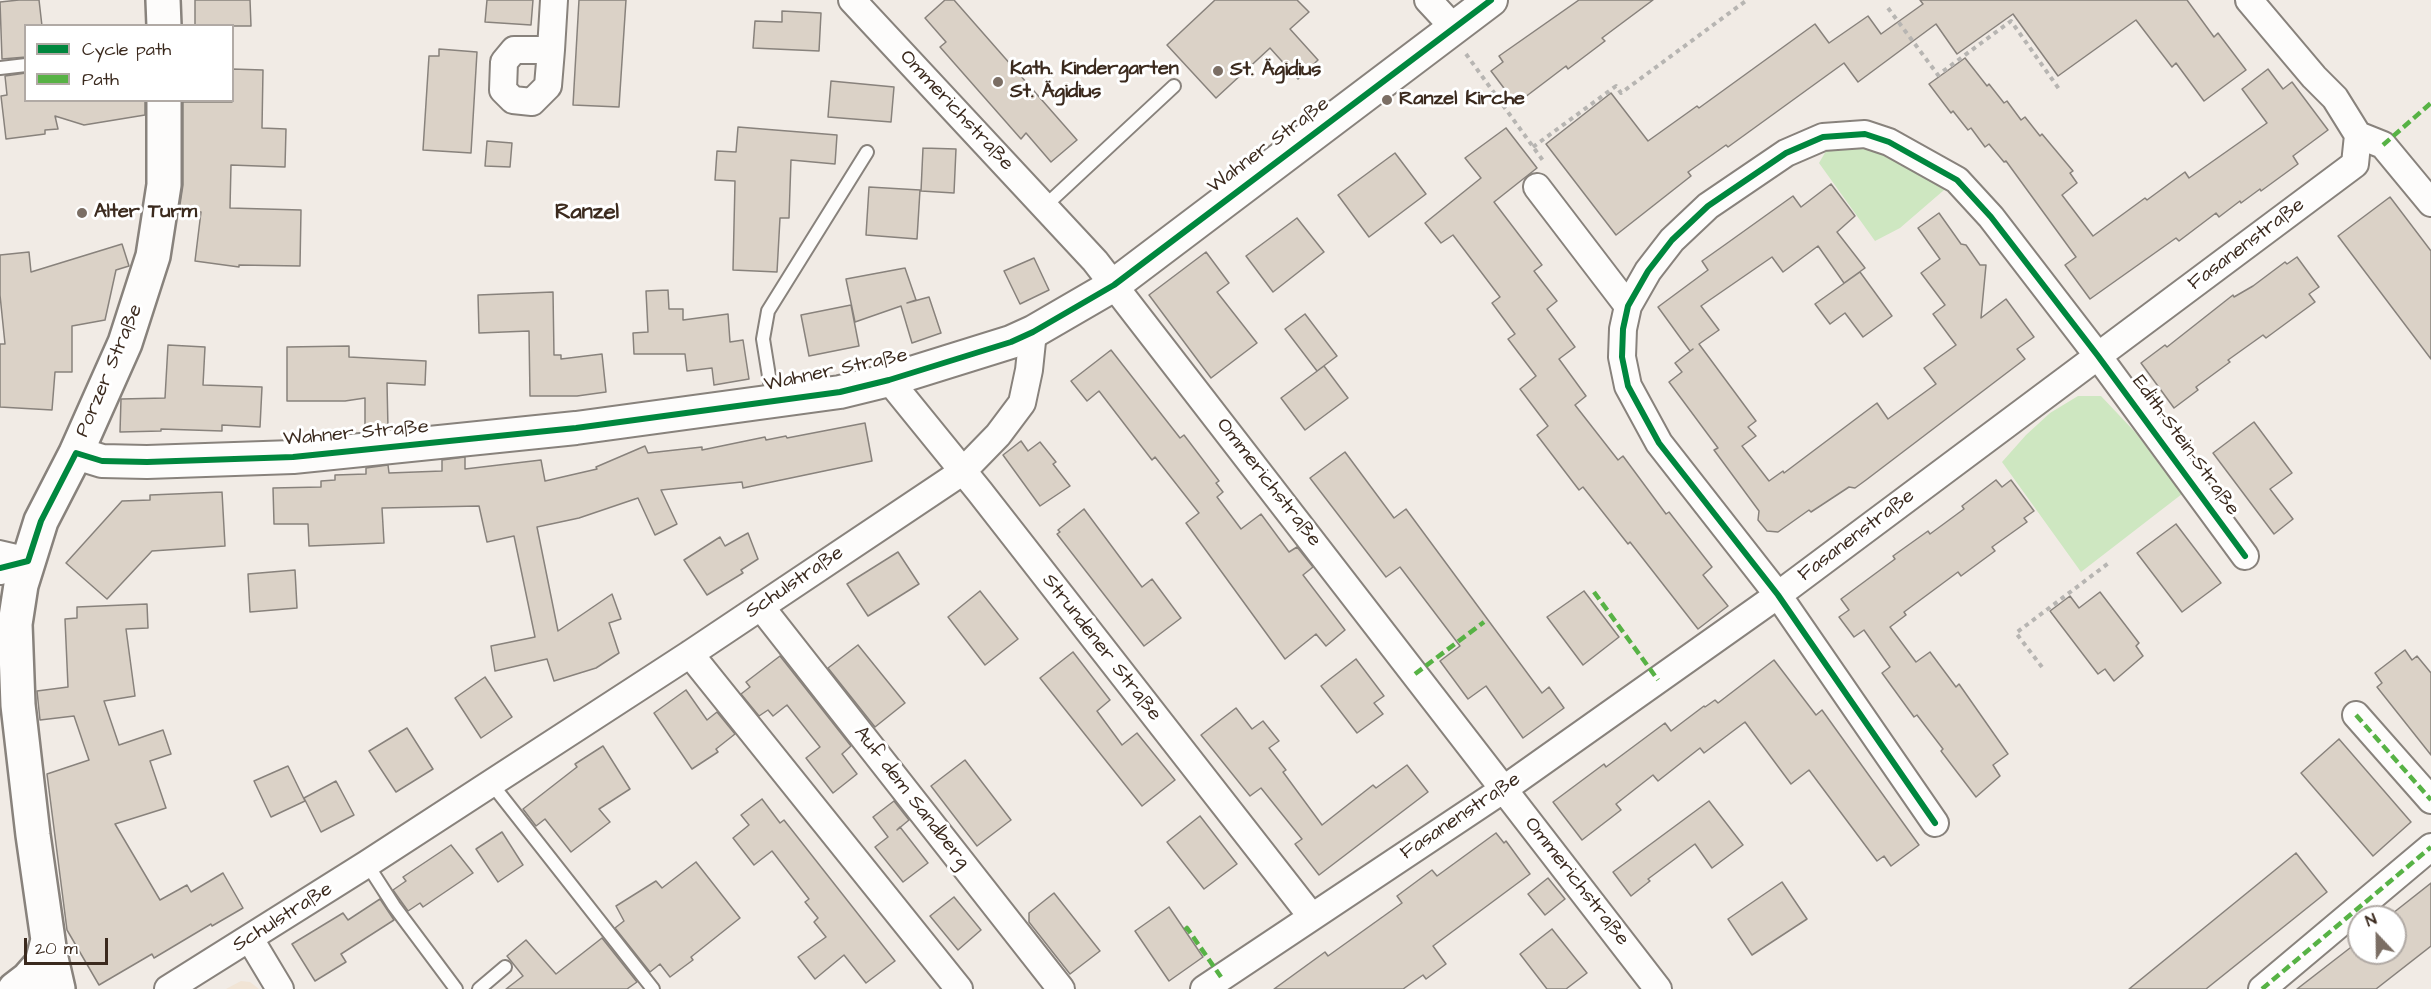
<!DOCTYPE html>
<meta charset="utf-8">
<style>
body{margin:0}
#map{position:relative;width:2431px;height:989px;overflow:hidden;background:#f1ebe5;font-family:"Architects Daughter",sans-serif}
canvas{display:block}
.legend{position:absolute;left:24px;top:24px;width:210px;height:78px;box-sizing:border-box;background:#fff;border:2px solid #b1aaa5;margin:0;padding:8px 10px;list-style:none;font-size:18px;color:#3b2a1e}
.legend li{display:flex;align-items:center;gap:12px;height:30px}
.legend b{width:30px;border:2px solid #b1aaa5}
.north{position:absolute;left:2347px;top:905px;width:60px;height:60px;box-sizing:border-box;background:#fff;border:2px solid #b1aaa5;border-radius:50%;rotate:338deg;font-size:16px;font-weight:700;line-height:24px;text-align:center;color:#3b2a1e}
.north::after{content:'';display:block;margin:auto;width:21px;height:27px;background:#7b6e64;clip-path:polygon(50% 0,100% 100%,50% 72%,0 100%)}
.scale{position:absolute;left:24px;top:938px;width:84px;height:27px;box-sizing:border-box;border:3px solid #3b2a1e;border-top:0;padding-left:8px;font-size:18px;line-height:21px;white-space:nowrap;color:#3b2a1e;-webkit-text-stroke:4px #fff;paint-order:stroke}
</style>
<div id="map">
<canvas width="2431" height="989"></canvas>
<ul class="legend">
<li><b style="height:8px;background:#00873e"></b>Cycle path</li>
<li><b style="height:8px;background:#57b245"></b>Path</li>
</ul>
<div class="north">N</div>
<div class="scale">20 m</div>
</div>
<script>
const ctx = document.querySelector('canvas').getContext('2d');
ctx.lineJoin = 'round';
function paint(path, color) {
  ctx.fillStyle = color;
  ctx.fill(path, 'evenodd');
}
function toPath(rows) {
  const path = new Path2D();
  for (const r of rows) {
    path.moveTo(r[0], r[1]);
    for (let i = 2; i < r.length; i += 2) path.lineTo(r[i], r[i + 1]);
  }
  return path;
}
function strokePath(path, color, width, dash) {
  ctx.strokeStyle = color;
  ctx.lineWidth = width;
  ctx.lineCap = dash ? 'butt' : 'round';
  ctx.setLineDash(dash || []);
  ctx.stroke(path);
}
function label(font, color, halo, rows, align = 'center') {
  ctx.font = font + ' "Architects Daughter",sans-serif';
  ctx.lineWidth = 6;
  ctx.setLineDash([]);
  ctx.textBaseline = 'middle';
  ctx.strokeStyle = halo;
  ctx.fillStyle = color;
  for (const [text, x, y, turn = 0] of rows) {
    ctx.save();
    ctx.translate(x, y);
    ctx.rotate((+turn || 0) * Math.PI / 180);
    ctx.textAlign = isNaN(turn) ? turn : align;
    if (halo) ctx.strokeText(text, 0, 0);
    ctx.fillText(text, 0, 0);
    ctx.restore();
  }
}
const built = toPath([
 [241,981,250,982,259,989,226,989]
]);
const green = toPath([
 [1866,143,1951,184,1900,228,1875,241,1819,163,1826,151],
 [2078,396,2101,396,2135,432,2182,494,2081,572,2002,462,2026,435,2050,413]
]);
const building = toPath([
 [19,0,39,0,42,26,26,26,26,57,2,59,0,2,19,0],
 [195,0,250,0,251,26,195,26,195,0],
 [487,0,533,0,531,25,485,22,487,0],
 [579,0,626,0,619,107,573,105,579,0],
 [945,0,954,0,1077,140,1051,162,1026,133,1021,139,940,47,946,42,925,18,945,0],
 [1215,0,1297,0,1309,12,1290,29,1318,60,1298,79,1270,48,1216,98,1167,45,1215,0],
 [1579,0,1653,0,1602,38,1605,41,1568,69,1566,66,1516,104,1491,71,1503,62,1499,56,1579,0],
 [1920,0,2187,0,2214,37,2218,33,2246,70,2204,101,2176,63,2172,67,2136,20,2058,76,2013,14,1957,54,1936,24,1858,82,1844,63,1728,147,1726,145,1688,172,1691,176,1616,235,1546,144,1611,93,1648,141,1697,106,1699,108,1815,24,1829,43,1868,16,1881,34,1923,4,1920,0],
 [782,11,821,13,819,51,753,48,755,21,782,22,782,11],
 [439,49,477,52,471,153,423,150,429,56,439,56,439,49],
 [1965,58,1987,86,1989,84,2004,103,2007,101,2021,120,2025,117,2040,136,2042,134,2073,171,2070,173,2077,183,2062,195,2093,236,2145,198,2147,200,2185,172,2189,178,2267,123,2242,89,2268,69,2283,89,2292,82,2328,130,2293,156,2298,164,2261,191,2260,189,2241,203,2240,201,2219,217,2216,213,2179,241,2176,238,2090,299,2065,265,2076,257,2006,161,2004,162,1989,144,1985,147,1971,128,1968,130,1953,111,1951,113,1929,84,1965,58],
 [232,69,263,70,262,128,286,129,285,167,231,165,230,208,301,210,300,266,239,265,239,267,195,261,201,212,179,211,183,185,183,102,232,102,232,69],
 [26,73,26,100,145,100,145,115,84,125,55,116,58,129,45,130,45,134,6,139,1,96,7,95,5,76,26,73],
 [831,81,894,87,891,122,828,117,831,81],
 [738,127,837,135,835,164,791,160,789,218,780,218,777,272,733,270,735,181,715,180,717,151,736,152,738,127],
 [1506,128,1537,168,1494,202,1542,265,1534,271,1557,301,1547,309,1575,347,1559,359,1586,396,1575,405,1618,460,1623,456,1666,514,1669,512,1712,567,1703,575,1728,606,1698,629,1630,542,1628,544,1583,487,1579,490,1537,435,1548,426,1520,389,1536,376,1508,339,1515,334,1492,303,1500,297,1453,235,1441,243,1425,223,1481,178,1465,158,1506,128],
 [487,141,512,143,510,167,485,166,487,141],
 [923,148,956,149,954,193,921,191,923,148],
 [1395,153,1426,194,1369,237,1338,195,1395,153],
 [1831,184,1855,216,1837,232,1865,268,1844,283,1818,246,1783,272,1772,257,1701,306,1719,330,1699,344,1756,421,1748,427,1756,436,1742,446,1769,481,1783,471,1784,473,1877,403,1888,419,1936,384,1924,368,1956,345,1933,314,1945,305,1921,273,1940,259,1918,228,1939,213,1961,244,1966,245,1980,265,1986,265,1981,318,2006,299,2034,337,2017,349,2025,359,1866,480,1855,488,1849,487,1811,512,1809,510,1778,532,1767,531,1758,520,1759,511,1714,450,1718,448,1669,382,1682,372,1675,363,1693,349,1690,351,1658,307,1708,270,1702,261,1726,244,1793,196,1801,207,1831,184],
 [869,187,920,190,917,239,866,235,869,187],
 [2390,197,2431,251,2431,359,2338,236,2390,197],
 [1297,218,1324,252,1273,292,1246,256,1297,218],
 [122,244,129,266,116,270,105,320,72,326,72,372,55,372,52,410,0,407,0,344,5,344,0,295,0,255,29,252,31,272,122,244],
 [1206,252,1229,283,1217,292,1257,343,1211,378,1149,295,1206,252],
 [2297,257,2319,287,2309,294,2315,302,2266,338,2263,335,2228,360,2230,362,2196,387,2198,390,2174,408,2141,363,2165,345,2167,347,2233,295,2234,297,2253,286,2285,262,2287,264,2297,257],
 [1034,258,1049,290,1020,304,1004,271,1034,258],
 [905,268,916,300,907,303,929,297,941,333,912,343,901,306,855,322,846,279,905,268],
 [1860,272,1892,316,1863,337,1845,313,1830,324,1815,304,1860,272],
 [668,290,669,309,683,309,683,320,728,314,730,342,743,340,749,379,714,385,712,368,687,371,685,354,634,354,633,333,648,332,646,291,668,290],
 [553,292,554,355,561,355,561,359,602,354,606,392,577,396,530,396,529,331,479,333,478,295,553,292],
 [851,305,859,346,809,356,801,315,851,305],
 [1305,314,1337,356,1317,371,1285,329,1305,314],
 [168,345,205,347,203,385,262,387,260,427,222,425,222,431,161,429,161,431,120,432,121,399,165,398,168,345],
 [349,346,349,357,426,361,425,385,387,383,388,429,365,431,365,398,345,401,287,401,287,347,349,346],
 [1111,350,1180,438,1184,435,1219,481,1216,483,1223,492,1217,497,1241,529,1261,514,1289,552,1297,547,1313,567,1303,575,1345,630,1326,646,1316,634,1285,659,1186,523,1199,513,1155,457,1152,460,1099,391,1087,401,1071,381,1111,350],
 [1324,366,1348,398,1305,430,1281,398,1324,366],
 [2254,422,2292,473,2270,489,2293,519,2274,534,2213,453,2254,422],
 [865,423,872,461,743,488,742,482,661,490,677,524,655,535,638,498,579,518,537,527,558,631,612,594,621,619,609,623,619,653,596,668,554,681,547,659,495,671,491,646,535,637,514,536,487,542,479,506,382,508,384,543,309,546,308,524,274,524,273,488,321,487,321,481,335,480,335,475,366,474,366,468,388,465,389,473,442,471,442,460,465,457,465,469,541,460,545,481,597,469,596,467,645,446,648,453,702,447,702,450,765,437,766,440,786,436,787,438,865,423],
 [1021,441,1028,451,1040,442,1056,462,1053,464,1070,486,1040,506,1003,455,1021,441],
 [1345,452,1394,518,1406,509,1542,693,1549,687,1564,708,1523,738,1486,686,1468,699,1440,661,1460,646,1400,567,1386,577,1310,478,1345,452],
 [1996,480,2002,487,2011,480,2034,511,2024,518,2027,522,1992,547,1995,551,1961,576,1958,572,1904,612,1906,615,1890,627,1916,662,1930,652,1956,687,1959,684,2008,754,1993,765,2000,776,1976,797,1941,751,1943,749,1917,715,1914,717,1882,673,1890,667,1864,630,1854,637,1839,617,1849,610,1841,599,1895,559,1893,556,1928,531,1930,534,1964,509,1962,506,1996,480],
 [222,492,225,546,152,551,107,599,66,563,122,501,150,500,150,495,222,492],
 [1084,509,1142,587,1152,579,1181,618,1144,646,1057,534,1060,532,1058,530,1084,509],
 [2176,524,2221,583,2182,612,2137,553,2176,524],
 [748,533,758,559,741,570,743,573,707,595,684,560,720,537,725,546,748,533],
 [898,552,919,584,868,616,847,584,898,552],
 [295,570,297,608,250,612,248,574,295,570],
 [980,591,1018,639,985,665,948,617,980,591],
 [1584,591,1619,637,1583,665,1547,617,1584,591],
 [2100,592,2139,643,2136,646,2143,656,2114,681,2105,669,2098,674,2050,611,2070,596,2079,608,2100,592],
 [147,604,148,628,126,629,135,696,104,701,119,745,163,730,171,754,150,761,166,808,115,824,160,900,187,885,191,892,223,873,243,908,212,926,211,924,154,958,152,954,99,985,67,930,47,774,89,760,74,716,40,720,37,691,68,687,65,619,77,618,77,607,147,604],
 [858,645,905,703,875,727,828,668,858,645],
 [2405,650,2412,660,2417,656,2431,673,2431,755,2377,687,2382,683,2375,673,2405,650],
 [1073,652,1110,700,1097,711,1122,745,1137,733,1175,780,1142,806,1040,678,1073,652],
 [780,656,851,746,842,754,857,774,833,793,806,758,820,747,787,705,773,716,768,710,759,716,741,694,750,687,746,682,780,656],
 [1356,659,1384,696,1374,703,1383,714,1357,733,1321,686,1356,659],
 [1774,660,1816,715,1822,710,1919,845,1891,866,1884,856,1877,861,1809,770,1791,784,1745,722,1704,753,1700,748,1658,781,1653,775,1616,804,1621,810,1582,840,1553,802,1604,764,1606,767,1665,723,1671,731,1704,706,1705,707,1715,700,1718,703,1774,660],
 [485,677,512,717,481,738,455,698,485,677],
 [686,690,707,720,717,712,735,734,716,749,718,752,692,769,654,713,686,690],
 [1236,708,1252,729,1263,721,1279,741,1269,748,1286,770,1283,772,1322,825,1373,785,1376,788,1407,765,1428,792,1319,875,1295,844,1302,839,1261,788,1250,796,1201,735,1236,708],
 [407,728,433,769,396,792,369,751,407,728],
 [2339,739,2411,822,2373,856,2301,773,2339,739],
 [603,746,630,789,599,809,610,822,571,852,545,819,536,826,523,809,577,767,575,764,603,746],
 [965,760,1011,820,977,846,931,786,965,760],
 [288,766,305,801,271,817,254,781,288,766],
 [336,781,354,815,321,832,304,798,336,781],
 [762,799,780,823,784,820,895,961,866,983,844,955,815,979,798,957,826,937,814,922,818,918,805,902,809,899,772,851,754,865,733,838,749,825,741,815,762,799],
 [894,801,909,820,897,830,900,827,928,863,903,882,875,847,888,837,873,817,894,801],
 [1709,801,1743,845,1712,868,1695,844,1648,879,1650,881,1631,896,1613,872,1709,801],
 [1200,816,1237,864,1204,889,1167,842,1200,816],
 [502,832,523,865,498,882,476,849,502,832],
 [1496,833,1504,843,1506,841,1530,874,1433,946,1446,964,1426,979,1423,975,1403,989,1274,989,1325,952,1328,956,1402,903,1397,896,1432,870,1437,876,1496,833],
 [451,845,473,873,423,907,420,903,408,911,393,890,406,881,403,877,451,845],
 [2296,853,2327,892,2206,989,2129,989,2296,853],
 [696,862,740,918,691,957,693,960,670,977,660,964,650,972,615,928,624,921,616,906,656,881,662,888,696,862],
 [1548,878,1565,899,1545,915,1528,894,1548,878],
 [1782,882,1807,919,1752,955,1728,919,1782,882],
 [2431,883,2431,946,2376,989,2297,989,2359,941,2359,953,2395,953,2395,917,2388,917,2431,883],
 [1054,893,1100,951,1070,974,1029,922,1029,913,1054,893],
 [954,897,981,930,958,950,930,916,954,897],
 [380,899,394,920,341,954,346,962,315,981,292,944,343,913,348,920,380,899],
 [1169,907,1203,957,1169,981,1135,931,1169,907],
 [1552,929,1587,973,1566,989,1547,989,1520,954,1552,929],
 [602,938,637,982,627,989,506,989,523,976,507,956,526,940,556,974,602,938]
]);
const path = toPath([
 [1888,8,1938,75,2011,21,2059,89],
 [1466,54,1544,162],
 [1533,147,1616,86,1621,93,1747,0],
 [2042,667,2016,633,2110,562]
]);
const service = toPath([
 [0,68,26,65],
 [1045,206,1174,86],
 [773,401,763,339,768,311,867,152],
 [0,547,26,553],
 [491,783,653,989],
 [367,864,394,906,456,989],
 [479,989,505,967]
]);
const minor = toPath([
 [852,0,1095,261,1658,989],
 [1428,0,1454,28],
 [2249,0,2314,77,2335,98,2358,135,2383,145,2431,203],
 [551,50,514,50,504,62,503,90,513,100,532,102,548,86,551,50,554,0],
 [1537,187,1628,306],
 [889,380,980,492,1312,917],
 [761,607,1061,989],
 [690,654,959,989],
 [2356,715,2431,800],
 [1935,823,1778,595,1659,443,1628,386,1622,357,1623,329,1628,306,1648,271,1672,240,1708,206,1786,153,1823,137,1865,134,1889,142,1957,180,1991,217,2098,356,2245,556],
 [250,939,280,989],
 [168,989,367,864,690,654,962,472,998,435,1022,403,1029,370,1033,332],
 [1204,989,1504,789,1778,595,2355,164,2358,135],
 [2262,989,2431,847]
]);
const tertiary = toPath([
 [76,453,102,461,147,462,293,457,576,428,840,392,889,380,1011,342,1033,332,1114,285,1491,0],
 [0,568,28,561]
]);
const secondary = toPath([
 [163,0,164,26],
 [15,989,28,979,42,963,48,940],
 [58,989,50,954,33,835,18,705,15,624,21,585,41,521,76,453,125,343,153,256,164,185,164,100]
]);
const quiet = toPath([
 [2383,145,2431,103],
 [1594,592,1658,680],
 [1415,674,1484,622],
 [2356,715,2431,800],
 [1185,930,1187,928,1221,977],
 [2262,989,2431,847]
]);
const cycleway = toPath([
 [0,568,28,561,41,521,76,453,102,461,147,462,293,457,576,428,840,392,889,380,1011,342,1033,332,1114,285,1491,0],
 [1935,823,1778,595,1659,443,1628,386,1622,357,1623,329,1628,306,1648,271,1672,240,1708,206,1786,153,1823,137,1865,134,1889,142,1957,180,1991,217,2098,356,2245,556]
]);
const markers = [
 [1218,71,6,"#7b6e64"],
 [998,82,6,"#7b6e64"],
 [1387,100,6,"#7b6e64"],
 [82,213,6,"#7b6e64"]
];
const poiNames = [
 ["Kath. Kindergarten",1010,70],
 ["St. Ägidius",1010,93],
 ["St. Ägidius",1230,71],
 ["Ranzel Kirche",1399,100],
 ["Alter Turm",94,213]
];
const streetNames = [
 ["Ommerichstraße",956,111,47],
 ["Wahner Straße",1269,146,-37],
 ["Fasanenstraße",2247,245,-37],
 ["Porzer Straße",110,371,-67],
 ["Wahner Straße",836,371,-12],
 ["Wahner Straße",356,434,-5],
 ["Edith-Stein-Straße",2185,446,54],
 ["Ommerichstraße",1268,483,52],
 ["Fasanenstraße",1857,536,-37],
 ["Schulstraße",795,583,-34],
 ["Strundener Straße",1101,648,52],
 ["Auf dem Sandberg",911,798,52],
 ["Fasanenstraße",1461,817,-34],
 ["Ommerichstraße",1576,882,52],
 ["Schulstraße",283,918,-32]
];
const quarterNames = [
 ["Ranzel",587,213]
];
paint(built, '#f1e4d5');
paint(green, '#cee7c1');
paint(building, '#dbd2c7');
strokePath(building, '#88827c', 1.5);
strokePath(service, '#88827c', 16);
strokePath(minor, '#88827c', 30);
strokePath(tertiary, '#88827c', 36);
strokePath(secondary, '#88827c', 38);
strokePath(path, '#b7b5b2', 4, [4.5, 4.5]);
strokePath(service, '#fdfcfb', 12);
strokePath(minor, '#fdfcfb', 26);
strokePath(tertiary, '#fdfcfb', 32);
strokePath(secondary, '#fdfcfb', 33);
strokePath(quiet, '#57b245', 4.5, [9, 4.5]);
strokePath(cycleway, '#00873e', 6);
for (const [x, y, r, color] of markers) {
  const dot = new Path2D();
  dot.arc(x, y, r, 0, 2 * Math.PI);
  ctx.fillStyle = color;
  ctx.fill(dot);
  strokePath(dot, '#fff', 2);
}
label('bold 20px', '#3b2a1e', '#fff', poiNames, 'left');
label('20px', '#3b2a1e', '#fff', streetNames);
label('bold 22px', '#3b2a1e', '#fff', quarterNames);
</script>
